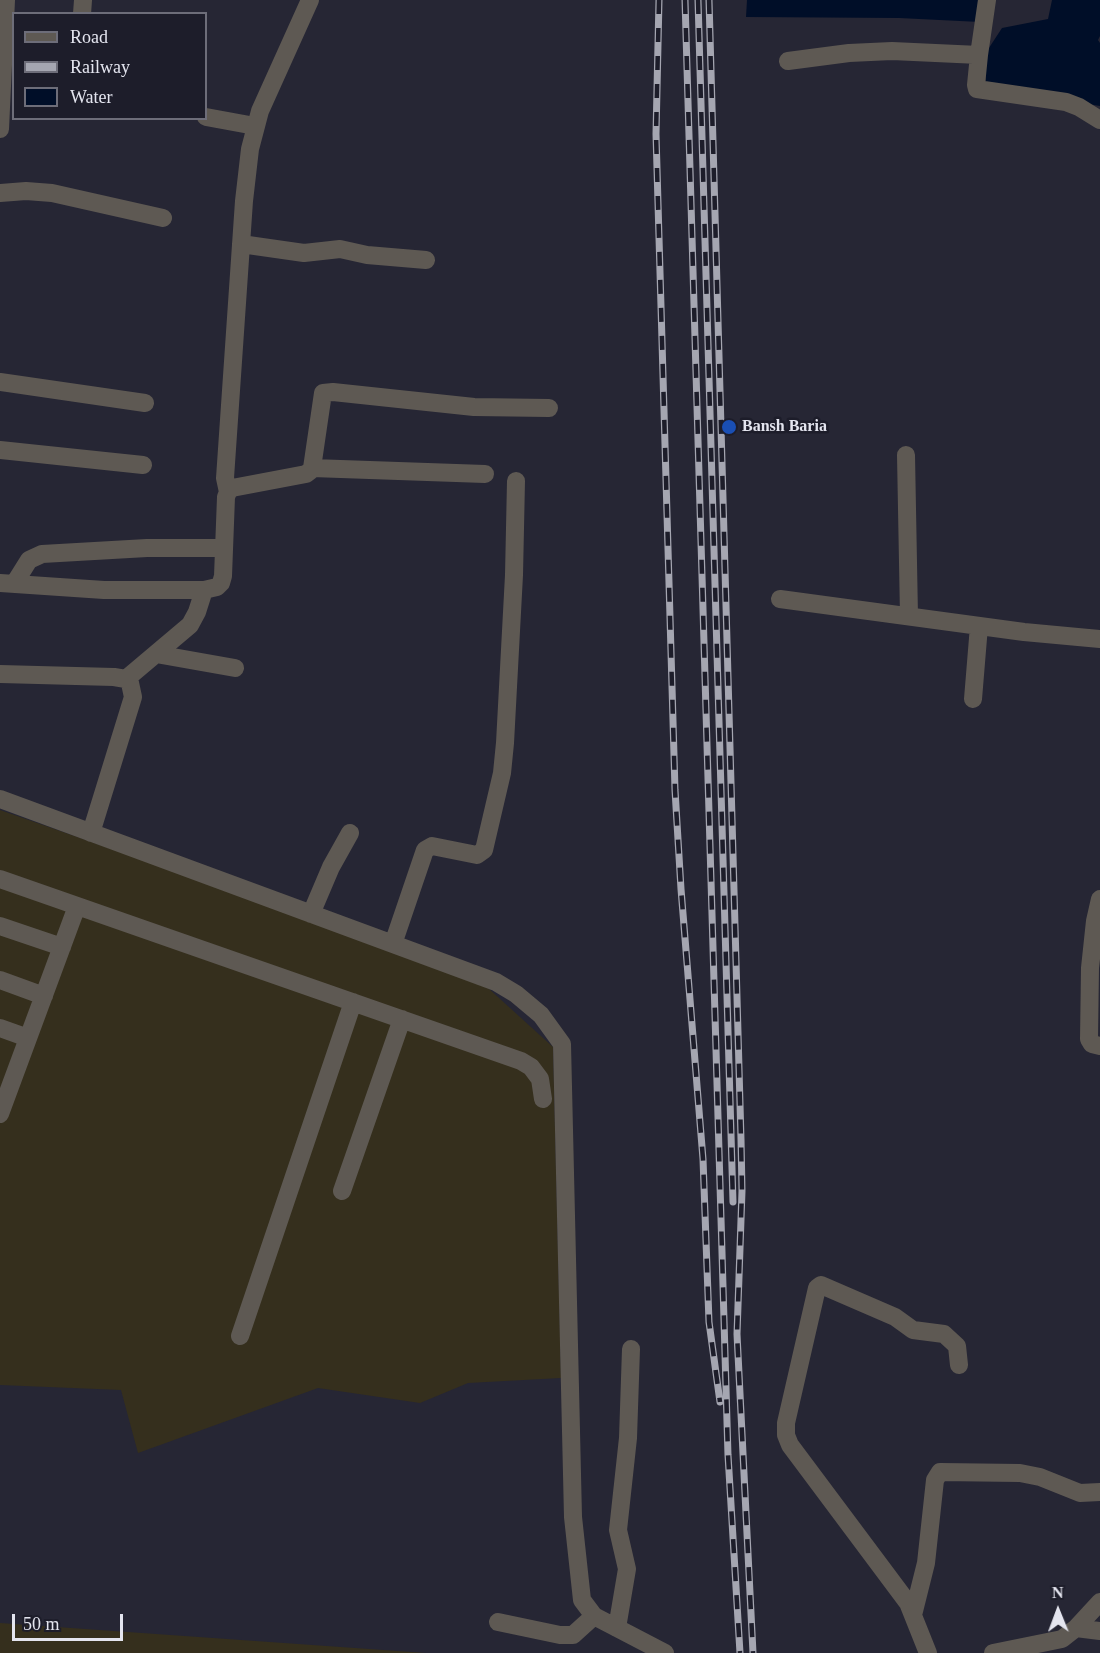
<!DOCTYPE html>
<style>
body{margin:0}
#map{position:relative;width:1100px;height:1653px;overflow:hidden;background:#262634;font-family:"Times New Roman",serif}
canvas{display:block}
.legend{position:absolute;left:12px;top:12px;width:195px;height:108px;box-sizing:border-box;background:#1d1d2a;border:2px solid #6d6d79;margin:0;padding:8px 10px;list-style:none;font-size:18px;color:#e4e5ef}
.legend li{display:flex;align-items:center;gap:12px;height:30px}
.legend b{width:30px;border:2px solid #6d6d79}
.north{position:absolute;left:1028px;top:1581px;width:60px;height:60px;-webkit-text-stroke:4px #1d1d2a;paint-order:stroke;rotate:359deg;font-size:16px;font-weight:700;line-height:24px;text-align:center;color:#e4e5ef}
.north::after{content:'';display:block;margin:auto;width:21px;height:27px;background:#e4e5ef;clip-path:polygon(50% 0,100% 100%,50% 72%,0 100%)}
.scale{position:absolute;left:12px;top:1614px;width:111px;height:27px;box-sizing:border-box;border:3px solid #e4e5ef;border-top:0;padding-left:8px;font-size:18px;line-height:21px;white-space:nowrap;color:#e4e5ef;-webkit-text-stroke:4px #1d1d2a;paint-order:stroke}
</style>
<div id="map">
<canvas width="1100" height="1653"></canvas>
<ul class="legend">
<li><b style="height:8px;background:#5e5953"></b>Road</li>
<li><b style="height:8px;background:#a5a6b1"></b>Railway</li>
<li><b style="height:16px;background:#000e28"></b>Water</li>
</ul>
<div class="north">N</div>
<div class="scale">50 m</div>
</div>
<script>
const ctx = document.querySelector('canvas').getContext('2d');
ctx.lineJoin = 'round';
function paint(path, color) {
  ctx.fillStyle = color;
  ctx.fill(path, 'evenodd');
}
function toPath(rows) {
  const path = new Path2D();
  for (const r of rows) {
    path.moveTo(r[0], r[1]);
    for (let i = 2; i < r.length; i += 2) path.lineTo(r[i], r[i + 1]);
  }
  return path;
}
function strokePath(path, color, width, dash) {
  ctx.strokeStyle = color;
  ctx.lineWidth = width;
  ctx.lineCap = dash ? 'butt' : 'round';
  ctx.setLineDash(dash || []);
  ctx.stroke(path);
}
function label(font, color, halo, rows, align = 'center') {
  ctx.font = font + ' "Times New Roman",serif';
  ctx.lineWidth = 5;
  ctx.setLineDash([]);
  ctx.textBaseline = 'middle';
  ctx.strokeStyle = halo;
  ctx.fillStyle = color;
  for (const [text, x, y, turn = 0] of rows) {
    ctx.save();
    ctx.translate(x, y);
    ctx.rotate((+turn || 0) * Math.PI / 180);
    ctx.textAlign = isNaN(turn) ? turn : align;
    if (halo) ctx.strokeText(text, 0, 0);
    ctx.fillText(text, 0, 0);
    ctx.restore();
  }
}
const industrial = toPath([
 [0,810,218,886,488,988,553,1047,561,1378,468,1383,420,1403,318,1388,138,1453,121,1390,0,1385],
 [0,1623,426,1653,0,1653]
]);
const water = toPath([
 [747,0,982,0,980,22,899,18,746,17],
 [1052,0,1100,0,1100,36,1098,40,1100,43,1100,106,986,87,985,54,1002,28,1048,19]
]);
const minor = toPath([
 [987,0,979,55,976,85,977,89,1066,102,1079,107,1100,120],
 [82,14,83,0],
 [788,61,849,53,892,51,979,55],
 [206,117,255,126],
 [0,129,6,0],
 [0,193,26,191,52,193,163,218],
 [241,244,304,253,340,249,367,255,426,260],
 [0,382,145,403],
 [0,450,143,465],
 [906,455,909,616],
 [312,468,485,474],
 [228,492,225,478,244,201,250,149,260,111,310,0],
 [0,583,104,590,204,590,217,587,221,583,223,576,226,497,228,492,232,488,306,474,310,471,312,468,323,393,333,392,474,407,549,408],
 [14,584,29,560,42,554,147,548,224,548],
 [780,599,1024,632,1100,639],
 [156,654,235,668],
 [0,674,114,677,126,679,130,683,133,697,91,833],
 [126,679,190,625,197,612,204,590],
 [973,699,979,626],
 [0,799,496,982,516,994,541,1015,562,1044,573,1517,582,1600,594,1616,665,1653],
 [0,879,521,1061,531,1067,540,1079,543,1099],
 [1100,899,1095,921,1090,968,1089,1039,1092,1044,1100,1046],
 [311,914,331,867,350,833],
 [0,926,62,947],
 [393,944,425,850,432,846,477,855,484,850,502,773,505,743,514,575,516,481],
 [0,980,44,996],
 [0,1028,28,1038],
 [0,1114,77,906],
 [342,1191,402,1019],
 [240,1336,353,1002],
 [913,1615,926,1563,935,1480,940,1472,1020,1473,1040,1477,1080,1493,1100,1492],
 [498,1622,560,1635,573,1635,594,1616],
 [617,1628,627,1569,618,1530,628,1438,631,1349],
 [1076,1628,1100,1631],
 [928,1653,908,1603,790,1445,786,1435,786,1423,817,1288,821,1285,895,1317,913,1330,944,1334,957,1346,959,1365],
 [993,1653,1062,1639,1076,1628,1100,1602]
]);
const rail = toPath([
 [659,0,656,134,675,790,681,889,703,1159,709,1322,720,1402],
 [685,0,728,1455,740,1653],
 [698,0,733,1202],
 [709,0,741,1139,742,1191,737,1334,753,1653]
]);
const markers = [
 [729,427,8,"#1a4fb4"]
];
const poiNames = [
 ["Bansh Baria",742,427]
];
paint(industrial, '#352f1d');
paint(water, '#000e28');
strokePath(minor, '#5e5953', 18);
strokePath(rail, '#a5a6b1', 7);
strokePath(rail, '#1d1d2a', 4.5, [14]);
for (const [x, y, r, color] of markers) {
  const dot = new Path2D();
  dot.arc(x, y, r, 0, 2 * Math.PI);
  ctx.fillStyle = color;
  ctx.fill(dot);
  strokePath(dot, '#1d1d2a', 2);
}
label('bold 16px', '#e4e5ef', '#1d1d2a', poiNames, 'left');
</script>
